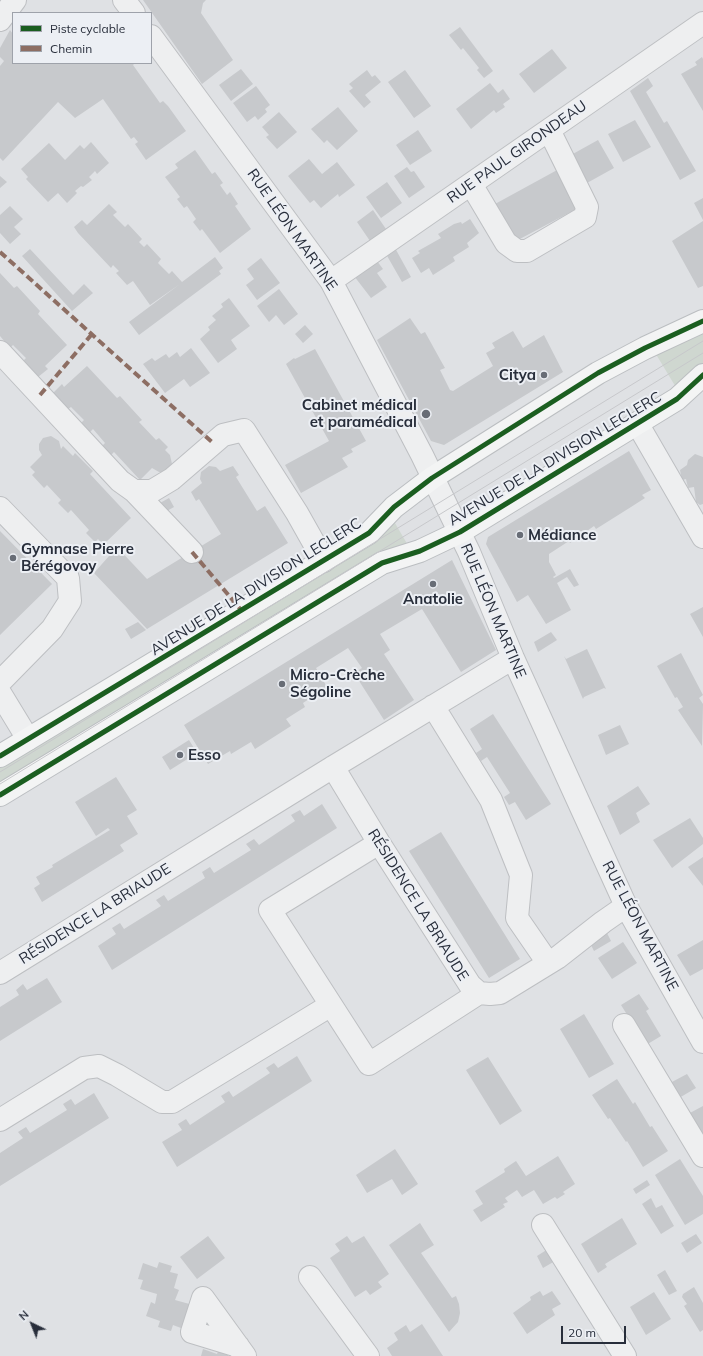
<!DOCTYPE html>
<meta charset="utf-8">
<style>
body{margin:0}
#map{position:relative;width:703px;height:1356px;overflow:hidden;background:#dfe1e4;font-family:Mulish,sans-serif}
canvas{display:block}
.legend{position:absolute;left:12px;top:12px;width:140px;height:52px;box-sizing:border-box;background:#eceff4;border:1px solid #9ea2aa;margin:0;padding:5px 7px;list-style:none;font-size:12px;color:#282e3b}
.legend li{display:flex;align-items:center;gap:8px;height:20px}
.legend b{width:20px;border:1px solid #9ea2aa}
.north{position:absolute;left:12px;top:1304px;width:40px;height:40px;-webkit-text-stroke:3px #eceff4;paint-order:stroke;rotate:317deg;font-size:11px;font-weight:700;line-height:16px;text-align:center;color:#282e3b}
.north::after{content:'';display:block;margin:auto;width:14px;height:18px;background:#282e3b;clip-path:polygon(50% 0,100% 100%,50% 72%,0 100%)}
.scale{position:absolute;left:561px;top:1326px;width:65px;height:18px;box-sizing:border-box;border:2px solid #282e3b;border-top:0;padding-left:5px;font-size:12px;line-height:14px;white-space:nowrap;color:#282e3b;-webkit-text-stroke:3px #eceff4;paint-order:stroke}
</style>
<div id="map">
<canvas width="703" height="1356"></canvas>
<ul class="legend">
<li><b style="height:5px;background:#1b5e20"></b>Piste cyclable</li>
<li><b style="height:5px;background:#8d6e63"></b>Chemin</li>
</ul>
<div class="north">N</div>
<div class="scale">20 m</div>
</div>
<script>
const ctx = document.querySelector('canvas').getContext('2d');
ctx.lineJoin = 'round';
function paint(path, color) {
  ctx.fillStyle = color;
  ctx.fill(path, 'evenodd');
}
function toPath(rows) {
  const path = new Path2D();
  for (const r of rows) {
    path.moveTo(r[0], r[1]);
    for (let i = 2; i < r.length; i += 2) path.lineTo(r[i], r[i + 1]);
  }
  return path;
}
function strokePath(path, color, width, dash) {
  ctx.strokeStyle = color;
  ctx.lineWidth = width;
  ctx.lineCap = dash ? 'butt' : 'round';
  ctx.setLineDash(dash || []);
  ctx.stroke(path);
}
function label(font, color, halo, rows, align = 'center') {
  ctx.font = font + ' Mulish,sans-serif';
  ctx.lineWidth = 4;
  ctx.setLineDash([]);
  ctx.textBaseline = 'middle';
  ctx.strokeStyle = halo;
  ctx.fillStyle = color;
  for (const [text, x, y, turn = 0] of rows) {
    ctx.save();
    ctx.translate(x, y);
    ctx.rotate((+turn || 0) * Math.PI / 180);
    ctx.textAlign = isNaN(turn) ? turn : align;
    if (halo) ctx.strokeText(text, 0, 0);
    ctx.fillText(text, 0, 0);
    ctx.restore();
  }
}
const green = toPath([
 [703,332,703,367,677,389,654,351],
 [392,518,409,547,0,791,0,766]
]);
const building = toPath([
 [143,0,206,0,203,3,201,13,233,60,202,84],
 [460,27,493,71,484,78,477,70,479,68,463,48,461,50,449,35],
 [10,30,13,34,13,63,135,63,133,65,160,103,163,101,168,106,186,131,146,160,135,144,138,142,134,137,131,139,103,99,75,118,58,102,3,161,0,158,0,66,4,61,0,57,0,48],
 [552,49,567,68,534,93,519,74],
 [702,57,703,59,703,111,681,74,697,65,695,62],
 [241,69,253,84,231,101,219,85],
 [367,70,372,77,375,75,381,82,365,95,371,102,364,108,349,91,353,88,349,84],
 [405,70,431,106,414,118,388,82],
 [648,78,653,86,646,92,664,123,667,121,696,171,680,180,630,91],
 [490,83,498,93,503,89,510,99,503,104,505,107,496,113,494,110,471,129,456,109],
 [256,86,270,105,265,109,267,112,258,120,255,116,247,122,233,103],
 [338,107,358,131,337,150,327,140,324,143,311,129],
 [279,112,297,132,277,149,266,137,269,135,262,127],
 [635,120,651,147,623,162,608,134],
 [418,130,432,151,410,165,396,145],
 [598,140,614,168,587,183,571,155],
 [91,142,109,163,97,174,95,171,89,177,92,180,83,187,81,186,75,191,77,193,67,203,58,193,48,202,26,179,28,177,21,169,49,143,65,160,80,145,84,149],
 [195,150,212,174,215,172,223,183,220,185,227,195,230,192,238,204,235,206,251,229,220,253,202,229,200,231,193,222,196,219,187,206,184,208,177,199,180,197,165,177,178,168,175,164],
 [309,159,322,174,337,162,355,185,339,197,338,194,321,208,314,200,310,203,288,176],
 [407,167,411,172,414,171,425,187,409,198,394,176],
 [559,169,580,207,516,241,495,204],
 [0,176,7,182,0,188],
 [387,182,402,203,381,218,366,197],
 [703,198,703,220,694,203],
 [109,204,117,212,113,215,125,227,128,224,142,239,139,242,144,247,147,244,161,259,158,263,169,274,172,271,182,282,215,257,223,268,219,271,221,274,139,335,129,322,180,284,150,305,133,281,127,285,116,273,119,271,113,265,111,268,78,233,74,227,82,220,87,225],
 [10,206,23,219,14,227,21,234,10,244,0,233,0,215],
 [373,210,386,229,370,241,357,222],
 [470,219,479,233,467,243,469,247,453,257,455,261,433,275,429,268,421,273,412,258,420,253,418,251,441,238,438,234,454,224,461,222,462,224],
 [703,221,703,286,698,288,672,241],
 [395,248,411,277,402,282,386,254],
 [30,249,73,295,84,284,93,293,72,311,22,256],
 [261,258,280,283,257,300,246,285,254,279,247,269],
 [377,261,383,269,377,273,387,287,371,298,354,276],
 [0,273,14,288,17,286,40,311,38,314,67,345,45,366,48,369,38,377,23,361,26,358,13,345,10,348,0,336],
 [279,289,298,314,284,325,276,315,269,322,257,306],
 [229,298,250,326,231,340,237,349,218,363,200,339,210,330,208,327,216,320,212,316,223,307,221,304],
 [410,318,421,334,425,332,441,361,445,368,440,370,450,390,453,391,493,366,486,353,495,348,492,343,513,331,523,348,544,335,563,372,444,445,431,441,377,340],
 [305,325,313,334,303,343,295,334],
 [191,348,210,373,190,387,184,379,165,393,143,364,152,358,155,361,166,354,169,358,177,352,180,357],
 [315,349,366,441,351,449,353,452,342,458,348,467,301,493,285,465,329,441,286,364,294,358,295,359],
 [87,366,117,398,120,396,142,420,139,422,156,440,159,438,168,447,165,450,170,455,172,464,165,472,159,472,152,468,140,480,114,452,111,455,102,446,105,443,93,429,90,432,81,423,84,420,71,407,68,409,53,393,62,384,64,387],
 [51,436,59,441,61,449,63,446,73,456,75,453,93,471,90,474,131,518,103,545,98,539,95,542,86,533,89,530,71,510,68,513,58,503,61,500,47,485,44,488,32,475,35,472,30,467,42,455,39,450,39,444,43,438],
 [629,451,651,490,642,495,645,498,631,507,596,529,594,526,570,543,569,541,549,554,549,562,556,575,553,577,554,578,570,569,579,585,574,587,567,577,557,583,571,610,546,624,528,595,517,602,486,544,488,537],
 [695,454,703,457,703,504,700,505,696,502,694,487,688,488,686,479,682,480,680,470,687,465,688,460],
 [209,466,216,467,220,471,233,466,239,475,236,477,257,511,265,506,288,543,147,629,94,573,117,547,147,579,221,534,199,499,196,501,191,492,202,483,200,479,201,472],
 [169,498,174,507,165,512,160,503],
 [0,531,52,584,0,635],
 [452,560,496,650,461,672,422,609,380,634,390,650,384,654,414,700,384,720,354,673,362,668,348,648,316,668,327,687,303,703,305,707,286,719,291,726,255,749,251,742,231,754,230,751,208,764,184,725],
 [703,607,703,637,690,614],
 [138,622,146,630,131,639,125,629],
 [551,632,557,640,538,652,534,642],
 [587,649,606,689,604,688,584,697,583,699,564,656,566,659],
 [681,653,703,695,699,698,703,704,702,746,678,710,683,707,677,697,675,698,657,666],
 [493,714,551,804,526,820,515,802,509,805,504,797,510,793,487,757,481,761,476,753,482,749,470,729],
 [620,725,629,744,606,755,598,735],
 [189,740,197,753,170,770,162,757],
 [116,777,137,810,127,816,138,834,120,845,124,851,42,902,34,888,40,884,36,877,53,867,52,865,110,830,108,828,96,836,75,802],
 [638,786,650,804,636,813,640,822,620,835,607,806],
 [322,804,337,828,112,970,98,946,116,934,112,928,120,923,124,929,161,906,156,900,164,895,168,901,205,878,202,872,210,867,214,873,251,850,246,844,254,839,259,845,295,821,291,815,300,810,304,816],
 [690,818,703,838,703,844,672,868,653,840],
 [441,832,520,959,489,978,409,851],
 [703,857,703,886,688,867],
 [606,931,611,941,594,951,591,945,597,941,595,938],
 [703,940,703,969,690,976,677,955],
 [623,942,637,963,612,979,598,958],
 [47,978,62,1002,0,1041,0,1007,19,995,16,990,23,984,27,990],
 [639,994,649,1009,646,1011,661,1036,646,1045,621,1005],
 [584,1014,614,1064,589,1078,560,1029],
 [297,1056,312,1081,177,1167,162,1142,182,1130,178,1124,186,1119,190,1125,225,1102,221,1096,229,1091,233,1097,270,1073,266,1068,274,1063,278,1068],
 [488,1057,522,1111,500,1125,466,1070],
 [687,1074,696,1088,679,1098,670,1083],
 [617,1079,633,1104,635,1102,650,1127,652,1126,668,1151,643,1167,627,1141,626,1142,610,1118,608,1119,592,1095],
 [94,1093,109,1118,0,1186,0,1153,23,1138,18,1132,26,1127,30,1133,67,1110,63,1104,71,1099,75,1105],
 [703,1106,703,1139,688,1114],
 [395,1149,418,1184,402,1195,392,1179,367,1193,356,1175],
 [558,1156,575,1184,563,1192,565,1194,557,1199,555,1197,543,1204,534,1190,522,1197,517,1190,505,1198,508,1202,503,1204,505,1207,481,1222,473,1210,483,1204,475,1191,505,1172,504,1169,516,1161,526,1176],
 [680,1159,703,1196,703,1214,685,1225,655,1175],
 [647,1180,650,1185,636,1194,633,1189],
 [651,1198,656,1208,662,1205,674,1226,661,1234,642,1204],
 [622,1218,637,1244,605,1264,607,1267,598,1273,581,1244],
 [420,1223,434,1245,421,1253,452,1298,456,1296,459,1304,460,1313,458,1322,449,1332,389,1245],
 [696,1234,702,1243,687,1253,681,1243],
 [208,1236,225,1258,197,1279,180,1257],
 [347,1236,352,1243,364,1236,389,1274,378,1282,382,1287,370,1295,366,1290,355,1297,330,1258,340,1251,335,1244],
 [548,1249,555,1261,543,1268,537,1256],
 [159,1262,172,1266,170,1272,178,1274,174,1288,179,1290,175,1300,193,1305,190,1315,186,1314,181,1328,173,1325,171,1331,158,1327,160,1321,146,1316,151,1302,155,1304,157,1294,140,1289,143,1280,138,1279,143,1263,157,1268],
 [665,1270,677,1291,669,1295,657,1275],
 [694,1287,703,1303,703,1330,700,1332,684,1306,687,1304,682,1297,683,1294],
 [540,1291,543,1296,552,1291,561,1304,552,1309,555,1315,527,1334,513,1313,531,1300,530,1297],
 [654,1292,671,1319,646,1335,630,1307],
 [422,1324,443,1356,392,1356,387,1348,398,1340,394,1333,406,1325,410,1332],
 [203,1349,217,1354,219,1349,229,1352,228,1356,201,1356]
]);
const minor = toPath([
 [124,0,134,13],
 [0,20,15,0],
 [151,36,331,281,422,455,469,552,513,658,626,906,703,1042],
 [471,184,506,243,517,251,527,251,585,217,587,207,549,130],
 [331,281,703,23],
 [0,352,120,481,134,491,152,491,172,479,223,435,244,430,297,513,324,561],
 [637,423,703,537],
 [134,491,192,552],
 [0,508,68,578,70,601,52,629,0,682],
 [0,693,28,739],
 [433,706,491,800,521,875,517,918,548,963],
 [333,767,379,843,470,985,479,993,490,994,500,993,557,958,603,922,626,906],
 [379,843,270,910,369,1064,479,993],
 [0,973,333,767,513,658],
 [624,1025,703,1156],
 [0,1120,84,1068,99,1066,117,1075,162,1102,172,1102,331,1005],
 [543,1225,625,1356],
 [310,1277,368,1356],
 [238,1346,192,1332,203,1298,245,1356]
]);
const major = toPath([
 [0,756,369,533,394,507,432,478,598,373,645,348,703,321],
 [0,795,382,563,420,551,460,532,677,399,703,375]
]);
const tram = toPath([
 [0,772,703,341],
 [0,784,703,353]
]);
const quiet = toPath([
 [0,252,213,443],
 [40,395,92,334],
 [192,552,242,611]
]);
const cycleway = toPath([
 [0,756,369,533,394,507,432,478,598,373,645,348,703,321],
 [0,795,382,563,420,551,460,532,677,399,703,375]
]);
const markers = [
 [544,375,4,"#686d76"],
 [426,414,5,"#686d76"],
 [520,535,4,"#686d76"],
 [13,558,4,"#686d76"],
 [433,584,4,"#686d76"],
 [282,684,4,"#686d76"],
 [180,755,4,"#686d76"]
];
const streetNames = [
 ["RUE PAUL GIRONDEAU",517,152,-35],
 ["RUE LÉON MARTINE",292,230,55],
 ["AVENUE DE LA DIVISION LECLERC",555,459,-31],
 ["AVENUE DE LA DIVISION LECLERC",256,587,-32],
 ["RUE LÉON MARTINE",493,611,67],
 ["RÉSIDENCE LA BRIAUDE",418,905,58],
 ["RÉSIDENCE LA BRIAUDE",95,914,-32],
 ["RUE LÉON MARTINE",640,926,62]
];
const poiNames = [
 ["Citya",536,375,"right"],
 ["Cabinet médical",417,405,"right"],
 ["et paramédical",417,422,"right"],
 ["Médiance",528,535],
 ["Gymnase Pierre",21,549],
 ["Bérégovoy",21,566],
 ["Anatolie",433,599,"center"],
 ["Micro-Crèche",290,675],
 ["Ségoline",290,692],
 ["Esso",188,755]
];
paint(green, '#cfd7d0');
paint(building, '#c7c9cc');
strokePath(minor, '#bdbfc2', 24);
strokePath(major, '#bbbec1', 24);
strokePath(minor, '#eeeff0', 22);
strokePath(major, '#f3f4f4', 22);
strokePath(tram, '#c7c8cb', 1);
strokePath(quiet, '#8d6e63', 4, [8, 4]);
strokePath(cycleway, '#1b5e20', 5);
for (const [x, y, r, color] of markers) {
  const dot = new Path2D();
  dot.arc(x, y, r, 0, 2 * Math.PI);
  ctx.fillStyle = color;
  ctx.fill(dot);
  strokePath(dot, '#eceff4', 1.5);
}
label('15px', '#282e3b', '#eceff4', streetNames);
label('bold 15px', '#282e3b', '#eceff4', poiNames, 'left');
</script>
